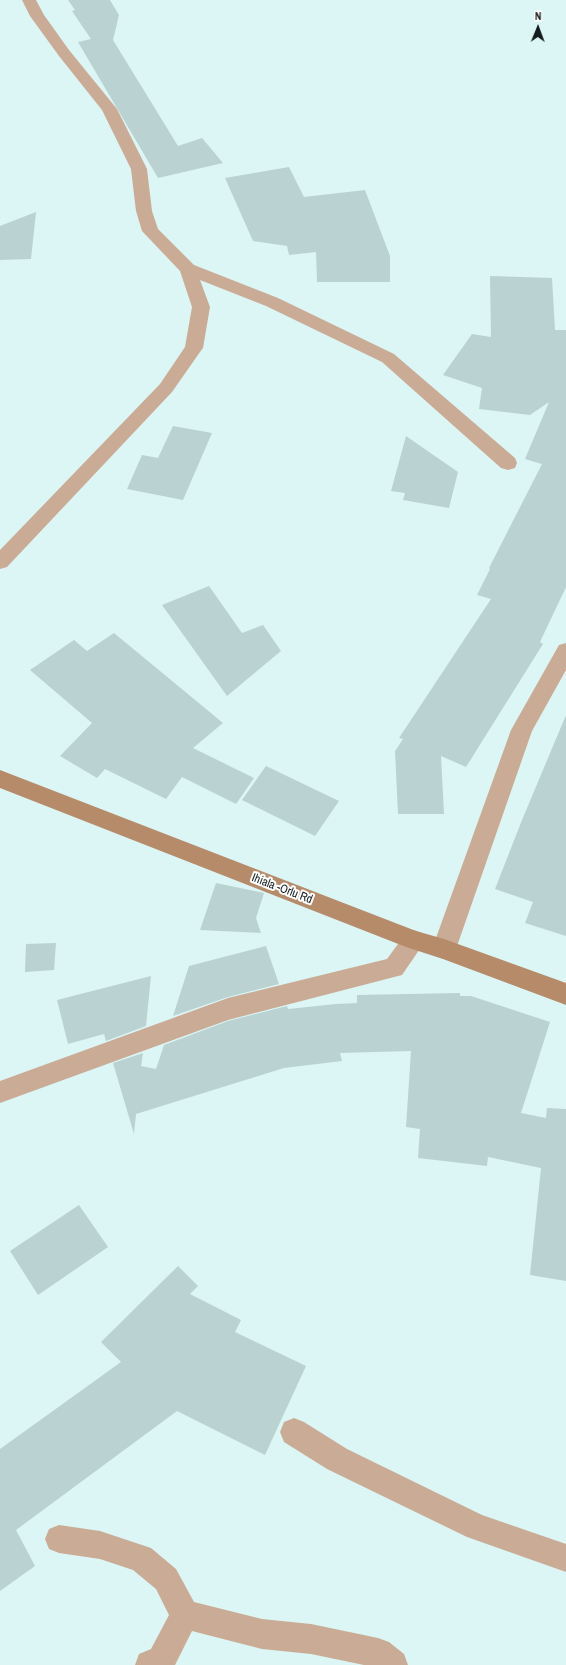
<!DOCTYPE html>
<style>
body{margin:0}
#map{position:relative;width:566px;height:1665px;overflow:hidden;background:#dcf5f5;font-family:"Archivo Narrow",sans-serif}
canvas{display:block}
.north{position:absolute;left:518px;top:8px;width:40px;height:40px;-webkit-text-stroke:3px #fff;paint-order:stroke;rotate:1deg;font-size:11px;font-weight:700;line-height:16px;text-align:center;color:#141d1d}
.north::after{content:'';display:block;margin:auto;width:14px;height:18px;background:#141d1d;clip-path:polygon(50% 0,100% 100%,50% 72%,0 100%)}
</style>
<div id="map">
<canvas width="566" height="1665"></canvas>
<div class="north">N</div>
</div>
<script>
const ctx = document.querySelector('canvas').getContext('2d');
ctx.lineJoin = 'round';
function paint(path, color) {
  ctx.fillStyle = color;
  ctx.fill(path, 'evenodd');
}
function toPath(rows) {
  const path = new Path2D();
  for (const r of rows) {
    path.moveTo(r[0], r[1]);
    for (let i = 2; i < r.length; i += 2) path.lineTo(r[i], r[i + 1]);
  }
  return path;
}
function label(font, color, halo, rows, align = 'center') {
  ctx.font = font + ' "Archivo Narrow",sans-serif';
  ctx.lineWidth = 4;
  ctx.setLineDash([]);
  ctx.textBaseline = 'middle';
  ctx.strokeStyle = halo;
  ctx.fillStyle = color;
  for (const [text, x, y, turn = 0] of rows) {
    ctx.save();
    ctx.translate(x, y);
    ctx.rotate((+turn || 0) * Math.PI / 180);
    ctx.textAlign = isNaN(turn) ? turn : align;
    if (halo) ctx.strokeText(text, 0, 0);
    ctx.fillText(text, 0, 0);
    ctx.restore();
  }
}
const building = toPath([
 [68,0,110,0,119,15,113,40,178,146,202,138,223,163,158,178,78,42,91,39,72,11,75,10],
 [289,167,304,197,365,190,390,256,390,282,317,282,316,252,289,255,287,246,253,241,225,178],
 [36,212,31,259,0,260,0,226],
 [490,276,552,278,555,330,566,330,566,587,540,642,543,644,466,767,441,756,444,814,398,814,395,751,403,739,399,738,491,599,477,595,490,569,489,568,542,464,525,459,549,402,530,415,479,409,482,388,443,375,472,334,491,337],
 [173,426,212,433,183,500,127,489,142,455,158,458],
 [406,436,458,472,449,508,403,500,405,493,391,491],
 [209,586,242,633,263,625,281,651,227,696,162,605],
 [114,633,223,723,193,748,254,778,236,804,182,777,166,799,105,769,97,778,60,756,92,723,30,670,74,640,87,651],
 [566,715,566,936,525,923,533,902,495,889,522,820],
 [266,766,339,801,315,836,242,800],
 [216,883,264,893,256,918,261,933,200,930],
 [56,943,54,970,25,972,26,944],
 [266,946,279,984,228,997,173,1016,189,966],
 [151,976,146,1026,106,1041,104,1034,68,1044,57,1000],
 [460,993,460,996,471,996,550,1022,521,1113,546,1118,547,1108,566,1109,566,1281,530,1275,541,1168,488,1157,487,1166,418,1158,420,1129,406,1127,411,1051,340,1053,342,1061,284,1068,136,1114,134,1134,113,1063,143,1053,141,1066,156,1069,164,1045,228,1021,287,1006,288,1009,336,1004,357,1003,357,995],
 [79,1205,108,1247,38,1295,10,1251],
 [178,1266,198,1286,190,1294,241,1320,235,1332,306,1366,265,1455,177,1411,16,1530,35,1566,0,1591,0,1449,121,1362,101,1342]
]);
const minor = toPath([
 [22,0,36,0,44,15,69,50,117,109,147,169,152,211,158,229,194,265,278,298,394,354,515,458,517,463,515,468,508,470,501,468,382,362,266,306,200,280,210,307,203,348,200,352,172,392,7,567,0,569,0,550,160,384,185,347,192,307,180,271,142,231,136,211,131,169,102,110,59,56,30,16,22,0],
 [566,643,566,670,532,731,456,949,452,956,444,959,436,956,432,949,511,730,559,645,566,643],
 [414,930,422,933,426,940,402,975,228,1020,0,1103,0,1081,228,998,387,959,406,933,414,930],
 [294,1418,304,1422,347,1449,482,1515,566,1544,566,1572,467,1537,327,1469,284,1442,280,1432,284,1422,294,1418],
 [59,1525,100,1531,151,1548,176,1569,194,1602,262,1619,311,1624,378,1638,389,1642,404,1654,408,1665,364,1665,311,1654,262,1649,192,1631,175,1665,135,1665,139,1654,151,1649,169,1615,156,1589,133,1570,100,1559,59,1553,49,1549,45,1539,49,1529,59,1525]
]);
const secondary = toPath([
 [0,770,416,931,444,939,566,983,566,1005,443,959,406,947,0,788,0,770]
]);
const streetNames = [
 ["Ihiala -Orlu Rd",282,889,21]
];
paint(building, '#bad2d2');
paint(minor, '#caac96');
paint(secondary, '#b68b6a');
label('12px', '#141d1d', '#fff', streetNames);
</script>
